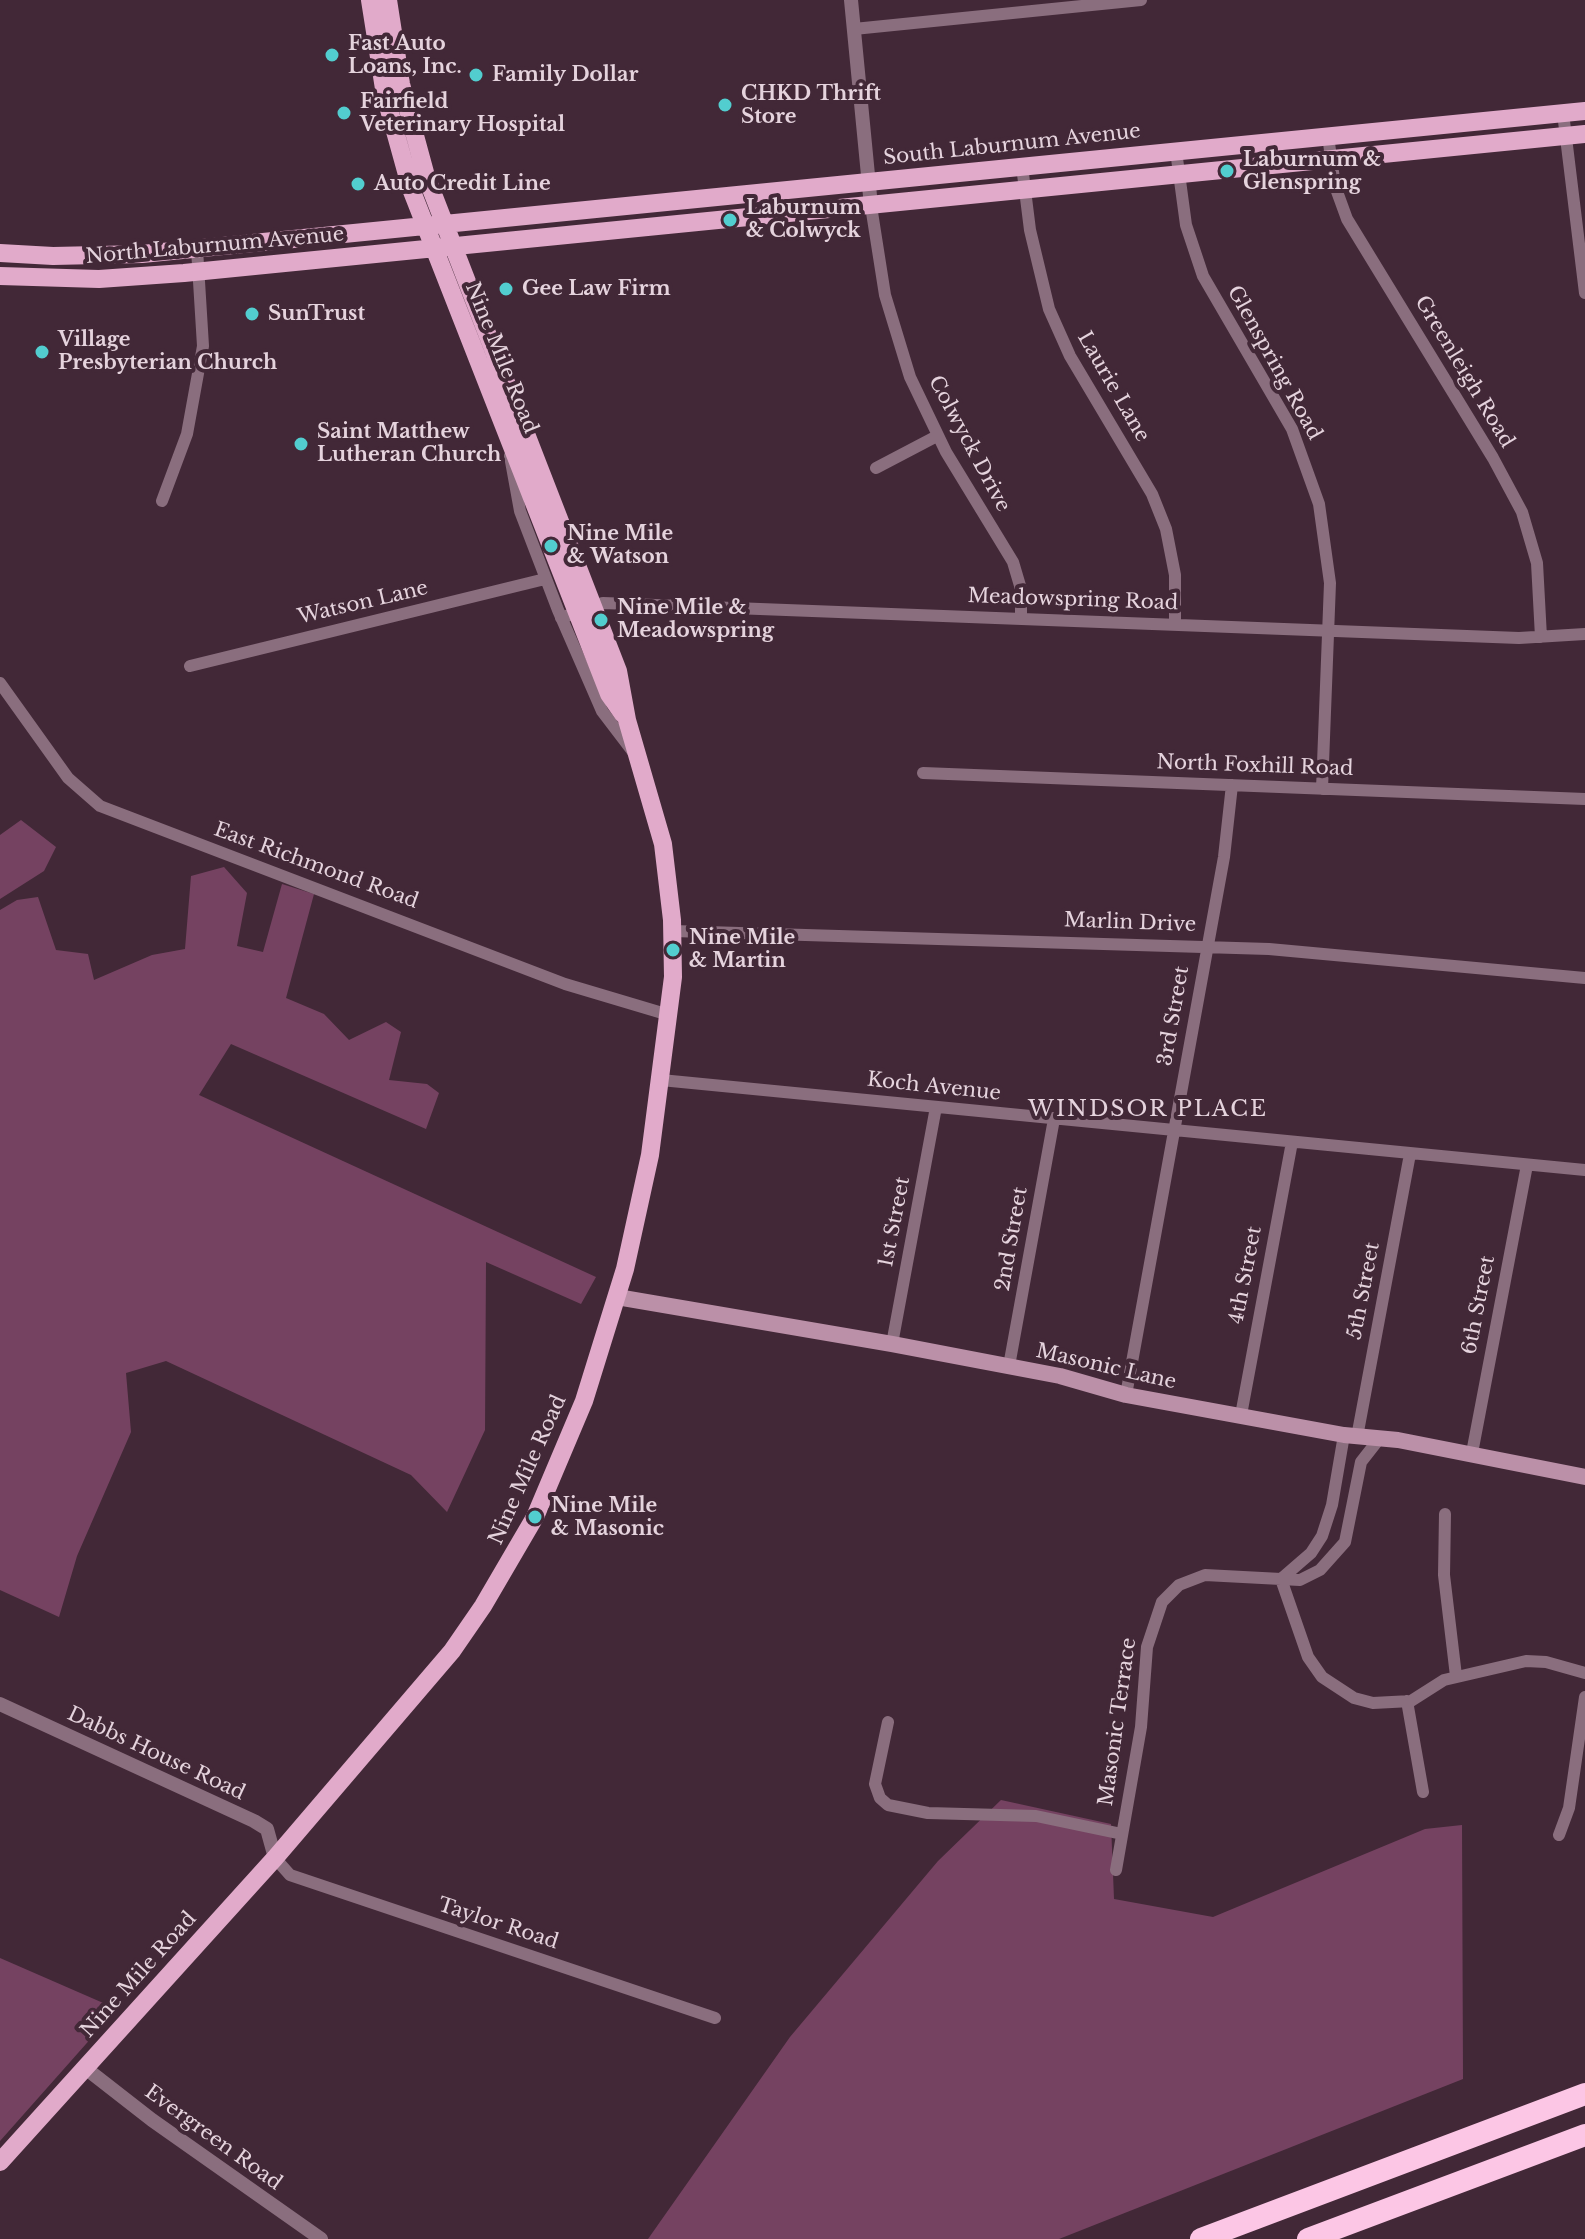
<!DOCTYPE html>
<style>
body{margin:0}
canvas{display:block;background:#422837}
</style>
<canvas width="1585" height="2239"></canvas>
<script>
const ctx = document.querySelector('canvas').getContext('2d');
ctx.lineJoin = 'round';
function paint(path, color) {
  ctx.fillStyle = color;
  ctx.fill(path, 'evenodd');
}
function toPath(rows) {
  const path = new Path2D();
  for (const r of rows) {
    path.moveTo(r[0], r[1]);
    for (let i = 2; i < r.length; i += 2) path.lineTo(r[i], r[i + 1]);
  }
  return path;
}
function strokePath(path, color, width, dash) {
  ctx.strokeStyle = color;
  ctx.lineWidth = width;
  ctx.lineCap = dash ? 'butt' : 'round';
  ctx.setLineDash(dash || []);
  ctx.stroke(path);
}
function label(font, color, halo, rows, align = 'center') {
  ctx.font = font + ' "Libre Baskerville",serif';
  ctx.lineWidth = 8;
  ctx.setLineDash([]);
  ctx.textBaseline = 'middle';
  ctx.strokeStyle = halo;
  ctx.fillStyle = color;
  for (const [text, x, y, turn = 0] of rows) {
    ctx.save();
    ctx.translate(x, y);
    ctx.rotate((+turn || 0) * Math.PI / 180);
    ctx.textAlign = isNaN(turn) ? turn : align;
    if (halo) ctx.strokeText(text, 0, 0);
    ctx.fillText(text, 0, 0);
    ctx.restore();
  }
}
const green = toPath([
 [21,820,56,847,44,871,0,899,0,835],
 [224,867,247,893,237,946,263,952,282,884,314,894,286,998,324,1014,349,1040,386,1022,401,1032,389,1080,427,1084,439,1093,426,1129,231,1044,199,1095,596,1277,581,1304,486,1262,485,1430,447,1512,411,1475,166,1361,126,1373,131,1432,77,1556,59,1617,0,1590,0,910,17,900,38,897,56,950,88,954,94,980,152,955,185,949,191,876],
 [1001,1800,1111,1824,1114,1899,1213,1917,1425,1829,1462,1825,1463,2079,1059,2239,648,2239,790,2037,938,1861],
 [0,1958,117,2009,0,2141]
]);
const minor = toPath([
 [854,29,1141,0],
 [1563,113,1585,293],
 [1328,136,1335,186,1347,219,1493,458,1522,512,1537,563,1541,637],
 [1176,151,1186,225,1203,276,1292,429,1319,504,1330,583,1322,789],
 [1022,166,1030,230,1049,309,1070,356,1152,494,1166,529,1175,575,1175,624],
 [871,206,885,295,910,377,946,452,1013,562,1021,589,1021,618],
 [510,456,520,511,558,610,602,711,634,753],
 [876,468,937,436],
 [162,501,187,434,203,346,197,249],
 [561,618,603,603,1519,638,1585,634],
 [190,666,545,579],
 [0,683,68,778,100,806,565,984,669,1015],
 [923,773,1585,799],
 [673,931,1269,949,1585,978],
 [661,1080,1585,1170],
 [892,1344,936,1107],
 [1009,1366,1054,1119],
 [1126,1395,1224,857,1232,785],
 [1241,1415,1292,1142],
 [1357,1437,1410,1154],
 [1472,1453,1527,1165],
 [1445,1514,1444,1575,1456,1676],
 [1281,1579,1308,1657,1322,1677,1354,1698,1373,1703,1411,1701,1444,1680,1526,1661,1546,1662,1585,1673],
 [1281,1579,1311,1553,1322,1536,1332,1505,1344,1435],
 [1407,1701,1423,1792],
 [888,1722,875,1784,880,1798,888,1805,928,1813,1036,1816,1122,1834],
 [1559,1835,1569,1808,1585,1697],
 [275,1858,290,1875,715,2018],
 [1116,1870,1141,1727,1147,1647,1162,1602,1179,1585,1205,1575,1300,1580,1320,1570,1345,1542,1361,1462,1379,1439]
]);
const tertiary = toPath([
 [851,0,871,206],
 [0,1704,254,1821,267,1829,275,1858],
 [84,2067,152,2120,321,2239]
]);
const secondary = toPath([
 [617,1297,892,1344,1060,1376,1126,1395,1344,1435,1398,1440,1585,1477]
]);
const primary = toPath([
 [370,0,385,95,411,189,609,694,623,714],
 [0,253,53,256,142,254,1585,111],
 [0,276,99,279,184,273,1585,134],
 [0,2162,275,1858,452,1651,483,1606,535,1517,584,1401,625,1269,650,1155,673,977,672,920,663,844,627,720,618,671,426,176,401,84,388,0]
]);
const motorway = toPath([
 [1201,2239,1585,2094],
 [1308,2239,1585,2135]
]);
const markers = [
 [332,55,8,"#52cdcf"],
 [476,75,8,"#52cdcf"],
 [725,105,8,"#52cdcf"],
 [344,113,8,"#52cdcf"],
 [1227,171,8,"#52cdcf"],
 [358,184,8,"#52cdcf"],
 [730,220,8,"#52cdcf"],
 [506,289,8,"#52cdcf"],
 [252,314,8,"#52cdcf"],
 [42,352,8,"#52cdcf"],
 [301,444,8,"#52cdcf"],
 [551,546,8,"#52cdcf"],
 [601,620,8,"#52cdcf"],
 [673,950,8,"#52cdcf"],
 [535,1517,8,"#52cdcf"]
];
const poiNames = [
 ["Fast Auto",348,44],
 ["Loans, Inc.",348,67],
 ["Family Dollar",492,75],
 ["CHKD Thrift",741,94],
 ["Store",741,117],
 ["Fairfield",360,102],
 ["Veterinary Hospital",360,125],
 ["Laburnum &",1243,160],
 ["Glenspring",1243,183],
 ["Auto Credit Line",374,184],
 ["Laburnum",746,208],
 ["& Colwyck",746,231],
 ["Gee Law Firm",522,289],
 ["SunTrust",268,314],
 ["Village",58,340],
 ["Presbyterian Church",58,363],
 ["Saint Matthew",317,432],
 ["Lutheran Church",317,455],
 ["Nine Mile",567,534],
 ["& Watson",567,557],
 ["Nine Mile &",617,608],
 ["Meadowspring",617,631],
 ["Nine Mile",689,938],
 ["& Martin",689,961],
 ["Nine Mile",551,1506],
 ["& Masonic",551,1529]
];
const streetNames = [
 ["South Laburnum Avenue",1012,145,-6],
 ["North Laburnum Avenue",215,246,-5],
 ["Nine Mile Road",501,358,68],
 ["Glenspring Road",1274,363,61],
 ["Greenleigh Road",1464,372,59],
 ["Laurie Lane",1113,387,60],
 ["Colwyck Drive",969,444,62],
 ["Meadowspring Road",1073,600,2],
 ["Watson Lane",363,603,-13],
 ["North Foxhill Road",1255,766,2],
 ["East Richmond Road",316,866,20],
 ["Marlin Drive",1130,923,2],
 ["3rd Street",1174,1016,-80],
 ["Koch Avenue",934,1087,6],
 ["1st Street",895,1222,-79],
 ["2nd Street",1012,1239,-80],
 ["4th Street",1246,1275,-79],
 ["5th Street",1364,1291,-79],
 ["6th Street",1479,1305,-79],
 ["Masonic Lane",1106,1367,13],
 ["Nine Mile Road",528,1470,-66],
 ["Masonic Terrace",1118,1722,-82],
 ["Dabbs House Road",156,1754,25],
 ["Taylor Road",498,1924,18],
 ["Nine Mile Road",139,1975,-48],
 ["Evergreen Road",213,2138,36]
];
const neighbourhoodNames = [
 ["WINDSOR PLACE",1148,1110]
];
paint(green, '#754261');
strokePath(minor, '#8a6e7e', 12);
strokePath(tertiary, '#8a6e7e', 14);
strokePath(secondary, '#bb90a8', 16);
strokePath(primary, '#e1aaca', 18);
strokePath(motorway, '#fcc6e5', 22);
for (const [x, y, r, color] of markers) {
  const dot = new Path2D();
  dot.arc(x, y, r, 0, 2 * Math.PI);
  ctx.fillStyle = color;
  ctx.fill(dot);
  strokePath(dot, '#422837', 3);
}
label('bold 20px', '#e5d3dd', '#422837', poiNames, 'left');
label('20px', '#e5d3dd', '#422837', streetNames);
ctx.letterSpacing = '2px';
label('22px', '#e5d3dd', '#422837', neighbourhoodNames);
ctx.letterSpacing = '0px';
</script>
